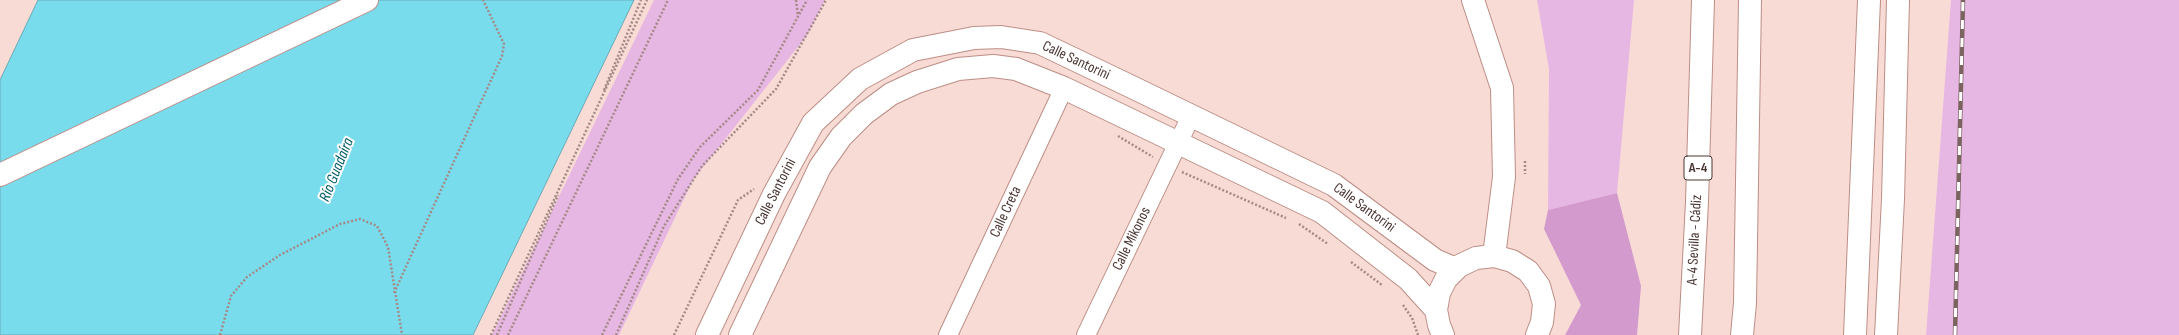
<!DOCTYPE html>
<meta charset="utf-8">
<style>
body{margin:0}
canvas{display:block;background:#f9dbd5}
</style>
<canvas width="2179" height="335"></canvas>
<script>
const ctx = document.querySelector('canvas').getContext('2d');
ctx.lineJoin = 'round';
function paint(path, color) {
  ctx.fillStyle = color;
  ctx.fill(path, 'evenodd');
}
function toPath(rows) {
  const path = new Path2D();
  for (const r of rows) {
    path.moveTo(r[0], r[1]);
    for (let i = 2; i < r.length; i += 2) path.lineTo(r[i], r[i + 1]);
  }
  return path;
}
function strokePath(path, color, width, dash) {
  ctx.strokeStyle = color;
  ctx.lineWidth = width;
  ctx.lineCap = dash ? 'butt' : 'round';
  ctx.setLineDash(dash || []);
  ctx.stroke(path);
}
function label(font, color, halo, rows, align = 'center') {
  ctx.font = font + ' "Sofia Sans Condensed",sans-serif';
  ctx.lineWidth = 4;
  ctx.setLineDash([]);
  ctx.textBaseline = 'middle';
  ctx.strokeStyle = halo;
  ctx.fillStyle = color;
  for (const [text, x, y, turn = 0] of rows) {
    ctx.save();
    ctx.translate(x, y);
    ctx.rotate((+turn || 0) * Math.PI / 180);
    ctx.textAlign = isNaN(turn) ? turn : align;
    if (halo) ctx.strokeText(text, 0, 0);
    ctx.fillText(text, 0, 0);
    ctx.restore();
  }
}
const green = toPath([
 [654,0,825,0,808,34,693,180,619,335,492,335],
 [1537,0,1634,0,1617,193,1548,210,1549,69],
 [1951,0,2179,0,2179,335,1926,335]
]);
const forest = toPath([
 [1617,193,1641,286,1637,335,1565,335,1581,305,1544,229,1548,210]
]);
const water = toPath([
 [38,0,634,0,473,335,0,335,0,80,38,0]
]);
const path = toPath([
 [796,0,798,16],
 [604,90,641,0],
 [1118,136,1153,157],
 [1525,161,1525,174],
 [1182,172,1286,218],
 [1299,224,1328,244],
 [1351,262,1382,285],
 [394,293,502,56,504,44,483,0],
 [1403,305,1412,318,1418,335],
 [220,335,231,296,247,277,280,255,340,224,360,219,377,226,388,247,402,335],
 [491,335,647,0],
 [497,335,558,195],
 [508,335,668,0],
 [602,335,678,179,700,147,758,90,807,0],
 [616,335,664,226,702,166,776,89,826,0],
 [674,335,738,200,754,189]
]);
const minor = toPath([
 [948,335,1064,88],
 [1086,335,1191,116]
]);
const tertiary = toPath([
 [1473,0,1502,88,1504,177,1494,256],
 [0,175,367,0],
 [707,335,774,194,813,123,860,79,913,50,974,38,1001,37,1040,43,1134,88,1334,185,1435,260,1456,269],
 [740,335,820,167,841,137,864,114,891,94,917,82,958,69,993,66,1016,69,1064,88,1322,212,1408,279,1436,310],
 [1443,335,1439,325,1436,310,1439,293,1446,279,1459,266,1476,258,1494,256,1512,261,1528,271,1539,286,1544,304,1542,322,1537,335]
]);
const secondary = toPath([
 [1855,335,1869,0],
 [1886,335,1893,199,1898,0]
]);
const motorway = toPath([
 [1690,335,1697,202,1703,0],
 [1742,335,1745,303,1750,0]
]);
const rail = toPath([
 [1955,335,1963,0]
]);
const shields = [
 [1698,168,28]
];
const shieldNames = [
 ["A-4",1698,168]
];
const streetNames = [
 ["Calle Santorini",1076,61,25],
 ["Calle Santorini",776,192,-63],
 ["Calle Santorini",1364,208,36],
 ["Calle Creta",1006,212,-65],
 ["Calle Mikonos",1132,239,-64],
 ["A-4 Sevilla - Cádiz",1695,240,-87]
];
const waterNames = [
 ["Río Guadaíra",337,170,-68]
];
paint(green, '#e7b7e3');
paint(forest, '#d29acd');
paint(water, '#79dced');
strokePath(water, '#6baab5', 1);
strokePath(minor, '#bc8e86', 20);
strokePath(tertiary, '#bc8e86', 24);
strokePath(secondary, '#bc8e86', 24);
strokePath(motorway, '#bc8e86', 24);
strokePath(path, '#a38a86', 2.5, [2, 2]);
strokePath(minor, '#fff', 18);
strokePath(tertiary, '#fff', 22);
strokePath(secondary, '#fff', 22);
strokePath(motorway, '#fff', 22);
strokePath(rail, '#7b6460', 4.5);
strokePath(rail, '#fff', 3, [9]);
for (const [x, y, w] of shields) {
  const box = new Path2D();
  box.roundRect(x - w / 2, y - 12, w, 24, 3);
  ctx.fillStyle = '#fff';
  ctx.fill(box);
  strokePath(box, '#4a3633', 1);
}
label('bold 14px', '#4a3633', null, shieldNames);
label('15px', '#4a3633', '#fff', streetNames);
label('italic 16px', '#005c67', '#fff', waterNames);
</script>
